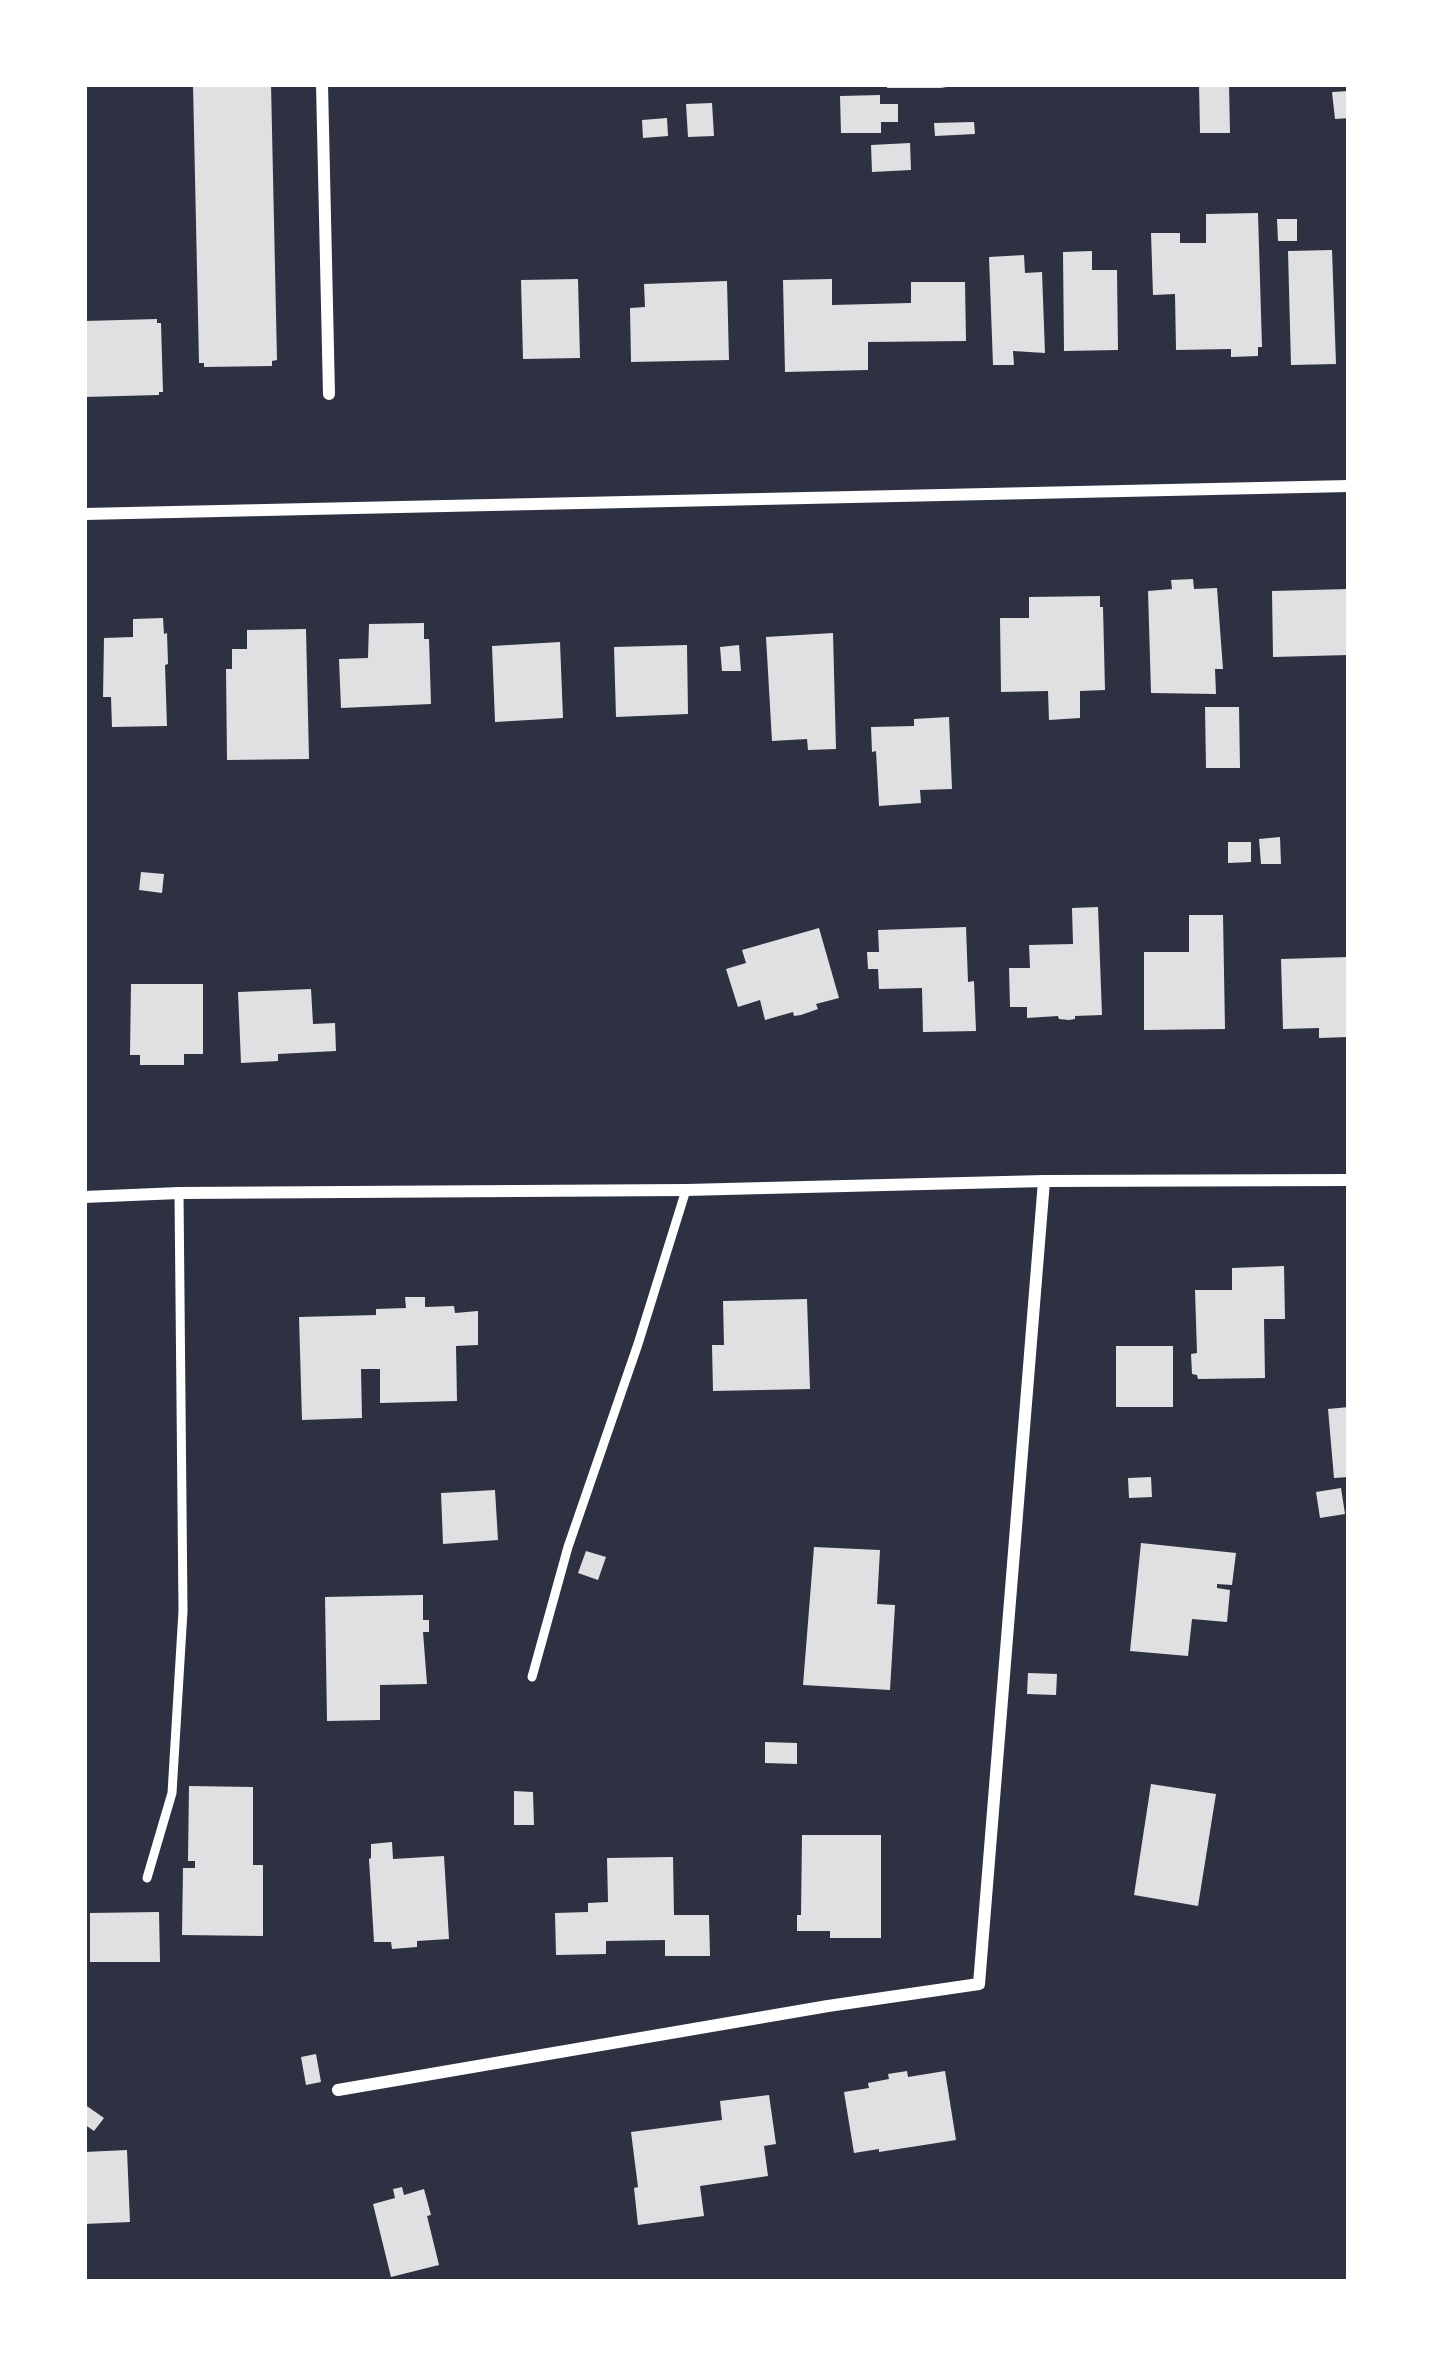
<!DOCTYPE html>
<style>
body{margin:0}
#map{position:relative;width:1433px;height:2366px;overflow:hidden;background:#2d3142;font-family:Raleway,sans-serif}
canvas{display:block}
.frame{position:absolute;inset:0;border:87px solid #fff;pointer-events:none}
</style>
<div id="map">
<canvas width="1433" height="2366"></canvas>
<div class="frame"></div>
</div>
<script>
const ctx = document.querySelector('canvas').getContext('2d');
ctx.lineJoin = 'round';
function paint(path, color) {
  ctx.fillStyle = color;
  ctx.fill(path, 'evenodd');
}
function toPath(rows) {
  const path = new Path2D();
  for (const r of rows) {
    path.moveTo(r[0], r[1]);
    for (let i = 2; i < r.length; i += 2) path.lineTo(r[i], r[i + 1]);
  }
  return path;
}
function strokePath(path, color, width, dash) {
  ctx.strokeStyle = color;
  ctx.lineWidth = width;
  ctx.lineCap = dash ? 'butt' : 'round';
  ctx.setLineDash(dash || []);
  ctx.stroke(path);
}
const building = toPath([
 [193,84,271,84,277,360,272,361,272,366,204,367,204,363,199,363],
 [887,84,952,84,952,86,941,88,887,88],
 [1199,84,1229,84,1230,133,1200,133],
 [1349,91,1349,118,1335,119,1332,92],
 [880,95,880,104,898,104,898,122,881,122,881,133,841,133,840,96],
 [712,103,714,136,688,137,686,104],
 [667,118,668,136,643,138,642,120],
 [974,122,975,134,935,136,934,123],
 [910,143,911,170,872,172,871,145],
 [1258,213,1262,347,1258,347,1258,356,1231,357,1231,349,1176,350,1175,294,1153,295,1151,233,1180,233,1180,243,1206,243,1206,214],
 [1277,219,1297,219,1297,241,1278,241],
 [1332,250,1336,364,1291,365,1288,251],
 [1092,251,1092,270,1117,270,1118,350,1064,351,1063,252],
 [1024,255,1025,273,1042,272,1045,353,1013,351,1014,365,993,365,989,257],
 [578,279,580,358,523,359,521,280],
 [832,279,832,305,911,303,911,282,965,282,966,341,868,342,868,370,785,372,783,280],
 [727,281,729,360,631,362,630,308,645,307,644,284],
 [157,319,157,323,161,323,163,392,159,392,159,395,84,397,84,321],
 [1193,579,1194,589,1217,588,1223,669,1215,669,1216,694,1151,693,1148,591,1172,589,1171,580],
 [1349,589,1349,655,1273,657,1272,591],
 [1100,596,1100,607,1103,607,1105,690,1080,691,1080,718,1049,720,1048,691,1001,692,1000,618,1029,618,1029,597],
 [163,618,164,634,167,633,168,664,165,665,167,726,112,727,111,697,103,697,104,638,133,637,133,619],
 [424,623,424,639,429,639,431,704,341,708,339,659,368,658,369,624],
 [306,629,309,759,227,760,226,669,232,669,232,649,247,649,247,630],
 [833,633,836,749,808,750,807,739,772,741,766,637],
 [560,642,563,718,495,722,492,646],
 [687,645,688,714,616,717,614,647],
 [739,645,741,671,722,671,720,647],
 [1205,707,1239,707,1240,768,1206,768],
 [949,717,952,789,920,790,921,803,879,806,876,751,872,752,871,727,914,726,914,719],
 [1280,837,1281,864,1261,864,1259,839],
 [1228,842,1251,842,1251,862,1228,863],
 [141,872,164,874,162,893,139,890],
 [1098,907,1102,1015,1075,1016,1075,1019,1069,1020,1059,1019,1058,1016,1027,1018,1027,1007,1010,1007,1009,968,1030,968,1029,945,1073,944,1072,908],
 [1189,915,1223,915,1225,1029,1144,1030,1144,952,1189,952],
 [966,927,968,982,974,981,976,1031,923,1032,922,988,879,989,878,969,868,969,867,952,879,952,878,930],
 [819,928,839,998,816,1004,818,1009,801,1015,794,1016,793,1012,765,1020,760,1000,738,1007,726,969,746,963,742,950],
 [1349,957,1349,1037,1319,1038,1319,1028,1283,1029,1281,959],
 [131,984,203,984,203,1054,184,1054,184,1065,140,1065,140,1055,130,1055],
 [311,989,313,1024,335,1023,336,1051,278,1054,278,1061,241,1063,238,992],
 [1284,1266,1285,1319,1264,1319,1265,1378,1198,1379,1197,1375,1192,1374,1191,1354,1197,1353,1195,1290,1232,1290,1232,1268],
 [405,1297,425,1297,425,1307,454,1306,455,1313,478,1311,478,1345,456,1346,457,1401,380,1403,380,1369,361,1369,362,1418,302,1420,299,1317,376,1315,376,1309,406,1308],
 [807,1299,810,1389,713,1391,712,1345,724,1345,723,1301],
 [1116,1346,1173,1346,1173,1407,1116,1407],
 [1349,1407,1349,1477,1334,1478,1328,1409],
 [1151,1477,1152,1497,1129,1498,1128,1478],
 [1341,1488,1345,1514,1320,1518,1316,1492],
 [495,1490,498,1540,443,1544,441,1493],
 [1141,1543,1236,1553,1232,1585,1217,1584,1217,1588,1230,1590,1227,1622,1192,1619,1188,1656,1130,1651],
 [814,1547,880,1550,877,1604,895,1605,890,1690,803,1685],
 [586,1551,606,1557,598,1580,578,1573],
 [419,1595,423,1595,423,1620,429,1620,429,1632,423,1632,427,1684,380,1685,380,1720,327,1721,325,1597],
 [1028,1673,1057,1674,1056,1695,1027,1694],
 [765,1742,797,1743,797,1764,765,1763],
 [1151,1784,1216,1794,1198,1906,1134,1895],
 [189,1786,253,1787,253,1865,263,1865,263,1936,182,1935,183,1868,195,1868,195,1861,188,1861],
 [514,1791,533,1792,534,1825,514,1825],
 [802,1835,881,1835,881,1938,830,1938,830,1931,797,1931,797,1915,801,1915],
 [392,1842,393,1859,444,1856,449,1939,417,1941,417,1947,392,1949,391,1942,374,1942,369,1859,371,1858,371,1844],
 [673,1857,674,1915,709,1915,710,1956,665,1956,665,1940,606,1941,606,1954,556,1955,555,1913,588,1912,588,1903,608,1902,607,1858],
 [159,1912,160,1962,90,1962,90,1913],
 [316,2054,321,2082,306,2085,301,2057],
 [907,2071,908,2077,945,2071,956,2140,879,2152,879,2149,854,2153,844,2092,869,2088,868,2083,889,2079,888,2074],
 [769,2095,776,2144,764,2146,768,2176,700,2186,704,2216,638,2225,634,2188,638,2187,631,2132,722,2120,720,2101],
 [84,2104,104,2118,94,2131,84,2124],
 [127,2150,130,2222,84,2224,84,2152],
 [402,2187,404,2195,424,2189,431,2215,427,2216,439,2265,391,2277,373,2204,395,2198,393,2189]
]);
const service = toPath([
 [532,1677,568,1547,638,1344,686,1190],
 [147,1878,172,1793,183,1611,179,1193]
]);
const minor = toPath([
 [322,84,329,394],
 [84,514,1349,486],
 [84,1197,179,1193,686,1190,1044,1181,1349,1180],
 [338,2090,828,2006,979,1984,1044,1181]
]);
paint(building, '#e0e0e3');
strokePath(service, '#fff', 9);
strokePath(minor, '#fff', 12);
</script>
